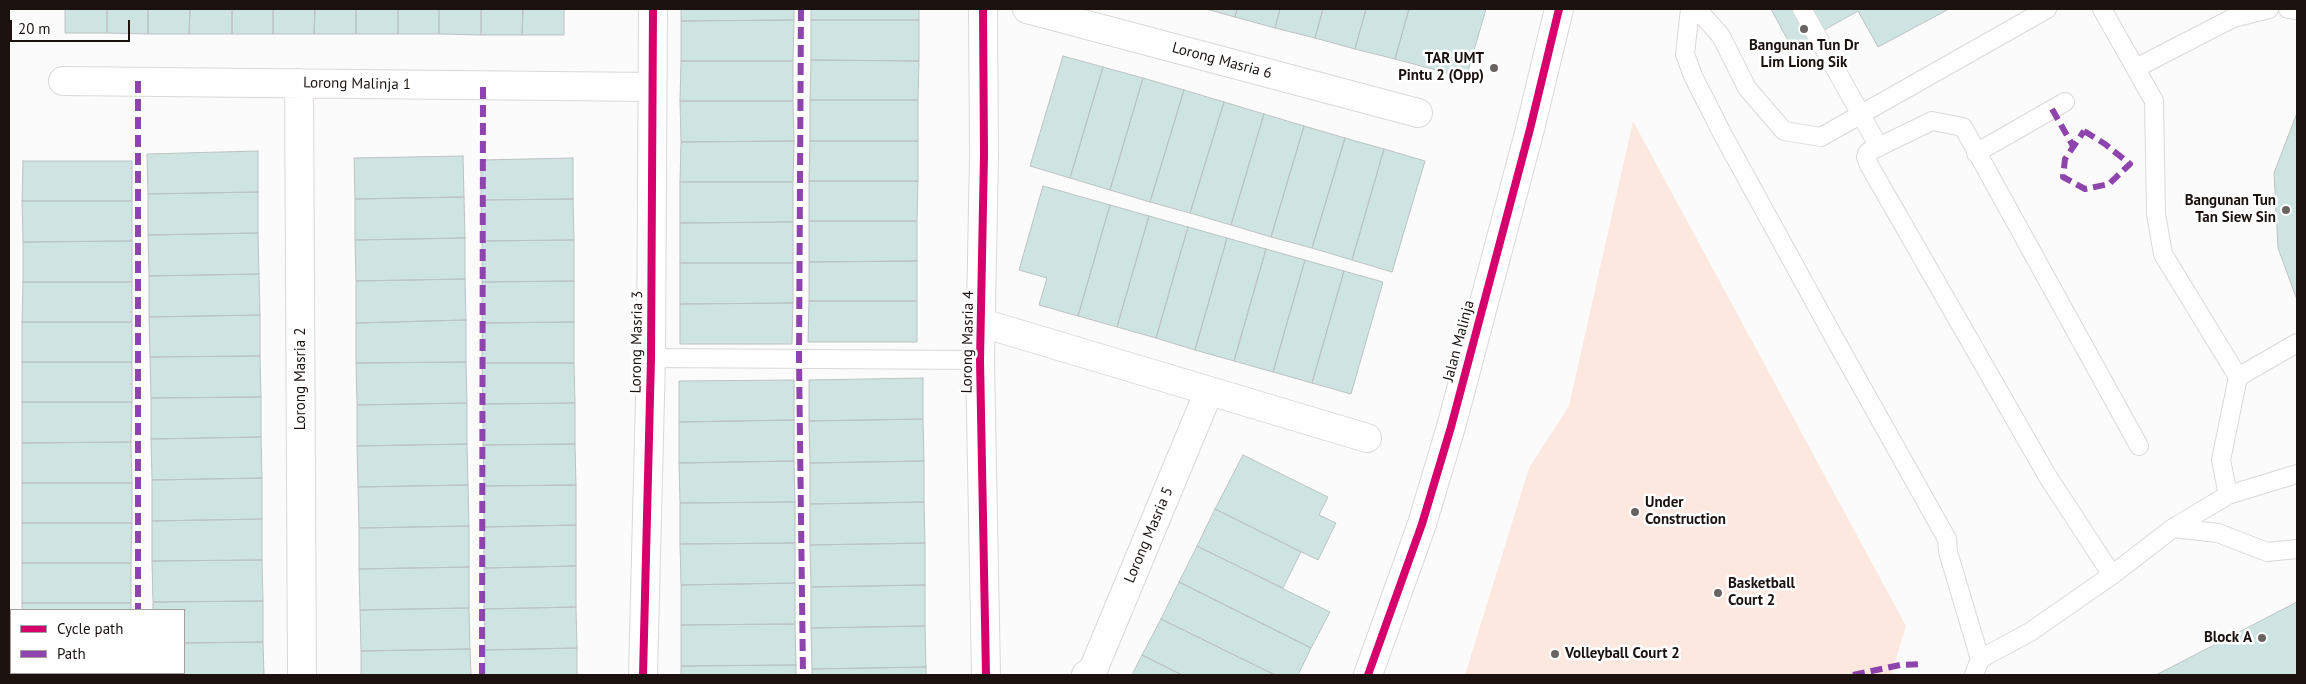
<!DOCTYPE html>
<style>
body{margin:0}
#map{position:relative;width:2306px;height:684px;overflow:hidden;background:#fbfbfb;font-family:"PT Sans",sans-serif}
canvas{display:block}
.frame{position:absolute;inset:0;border:10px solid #1b120f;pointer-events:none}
.legend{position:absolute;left:10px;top:609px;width:175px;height:65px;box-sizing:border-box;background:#fff;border:1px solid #a4a09f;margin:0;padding:6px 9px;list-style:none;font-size:15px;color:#1b120f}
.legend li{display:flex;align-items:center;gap:10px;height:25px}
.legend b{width:25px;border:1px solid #a4a09f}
.scale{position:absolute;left:10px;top:20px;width:120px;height:22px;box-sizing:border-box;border:2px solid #1b120f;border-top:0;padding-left:6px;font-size:15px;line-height:18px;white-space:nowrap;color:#1b120f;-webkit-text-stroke:4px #fff;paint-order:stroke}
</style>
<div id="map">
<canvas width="2306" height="684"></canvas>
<div class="frame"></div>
<ul class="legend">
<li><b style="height:6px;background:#d6006c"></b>Cycle path</li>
<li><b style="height:6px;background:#8e44ad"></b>Path</li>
</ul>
<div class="scale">20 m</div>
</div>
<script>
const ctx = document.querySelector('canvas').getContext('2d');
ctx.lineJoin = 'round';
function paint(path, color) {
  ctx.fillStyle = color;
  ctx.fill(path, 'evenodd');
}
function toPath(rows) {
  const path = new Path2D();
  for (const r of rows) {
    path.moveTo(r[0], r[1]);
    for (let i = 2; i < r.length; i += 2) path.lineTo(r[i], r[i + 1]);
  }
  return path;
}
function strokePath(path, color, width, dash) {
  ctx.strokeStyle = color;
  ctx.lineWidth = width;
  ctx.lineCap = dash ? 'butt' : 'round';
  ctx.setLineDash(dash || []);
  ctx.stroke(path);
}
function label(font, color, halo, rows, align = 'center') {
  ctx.font = font + ' "PT Sans",sans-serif';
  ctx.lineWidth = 5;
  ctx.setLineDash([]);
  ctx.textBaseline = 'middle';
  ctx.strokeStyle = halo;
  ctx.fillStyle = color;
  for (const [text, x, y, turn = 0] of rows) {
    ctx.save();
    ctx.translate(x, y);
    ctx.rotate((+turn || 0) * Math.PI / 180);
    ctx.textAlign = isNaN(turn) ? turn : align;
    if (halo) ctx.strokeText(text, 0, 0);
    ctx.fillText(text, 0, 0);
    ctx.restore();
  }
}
const green = toPath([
 [1633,121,1906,626,1891,675,1465,675,1529,468,1569,406]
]);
const building = toPath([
 [65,9,107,9,107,33,65,33,65,9],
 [107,9,148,9,148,34,107,33,107,9],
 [148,9,190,9,189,34,148,34,148,9],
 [190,9,232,9,232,34,189,34,190,9],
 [232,9,273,9,273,34,232,34,232,9],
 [273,9,315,9,314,34,273,34,273,9],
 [315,9,356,9,356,34,314,34,315,9],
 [356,9,398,9,398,34,356,34,356,9],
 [398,9,439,9,439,34,398,34,398,9],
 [439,9,481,9,481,35,439,34,439,9],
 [481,9,523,9,522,35,481,35,481,9],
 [523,9,564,9,564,35,522,35,523,9],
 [681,9,794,9,794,20,681,21,681,9],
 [811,9,919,9,919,20,811,20,811,9],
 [1206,9,1237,9,1235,17,1206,9],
 [1237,9,1280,9,1275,28,1235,17,1237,9],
 [1280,9,1323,9,1315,38,1275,28,1280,9],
 [1323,9,1366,9,1355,49,1315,38,1323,9],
 [1366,9,1409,9,1395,59,1355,49,1366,9],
 [1409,9,1486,9,1466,78,1395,59,1409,9],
 [1771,9,1949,9,1878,47,1858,11,1792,48,1771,9],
 [794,20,793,61,681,61,681,21,794,20],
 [811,20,919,20,919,61,811,60,811,20],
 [1063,56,1103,67,1070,178,1030,166,1063,56],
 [811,60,919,61,918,100,810,100,811,60],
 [681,61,793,61,793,101,680,101,681,61],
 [1103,67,1143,78,1110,190,1070,178,1103,67],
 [1143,78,1184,90,1150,202,1110,190,1143,78],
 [1184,90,1224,102,1190,213,1150,202,1184,90],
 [810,100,918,100,918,141,810,141,810,100],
 [680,101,793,101,794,141,681,142,680,101],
 [1224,102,1264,114,1231,225,1190,213,1224,102],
 [2297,113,2297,300,2278,248,2274,173,2297,113],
 [1264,114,1304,126,1271,237,1231,225,1264,114],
 [1304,126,1345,138,1312,248,1271,237,1304,126],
 [1345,138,1384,149,1352,260,1312,248,1345,138],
 [794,141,793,182,680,182,681,142,794,141],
 [810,141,918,141,918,181,809,181,810,141],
 [1384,149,1425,161,1392,272,1352,260,1384,149],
 [258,151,258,192,148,194,147,154,258,151],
 [463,156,464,197,355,199,354,158,463,156],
 [573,158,573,199,481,200,481,160,573,158],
 [23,161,132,161,132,201,22,201,23,161],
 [809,181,918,181,917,221,809,221,809,181],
 [680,182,793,182,793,222,680,223,680,182],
 [1043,186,1110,205,1078,316,1039,305,1047,278,1019,270,1043,186],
 [258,192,258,233,148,235,148,194,258,192],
 [464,197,465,238,355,240,355,199,464,197],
 [573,199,574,240,482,241,481,200,573,199],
 [22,201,132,201,132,241,23,242,22,201],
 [1110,205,1149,216,1117,327,1078,316,1110,205],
 [1149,216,1188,227,1156,338,1117,327,1149,216],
 [809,221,917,221,917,261,809,262,809,221],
 [793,222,793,263,680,263,680,223,793,222],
 [1188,227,1227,238,1195,350,1156,338,1188,227],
 [258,233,259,274,149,276,148,235,258,233],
 [465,238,465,279,356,281,355,240,465,238],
 [1227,238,1266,249,1234,361,1195,350,1227,238],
 [574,240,574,281,482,282,482,241,574,240],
 [132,241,132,282,23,282,23,242,132,241],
 [1266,249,1305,260,1273,372,1234,361,1266,249],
 [1305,260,1344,271,1312,383,1273,372,1305,260],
 [917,261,917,301,809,301,809,262,917,261],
 [680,263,793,263,793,303,680,304,680,263],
 [1344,271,1383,282,1351,394,1312,383,1344,271],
 [259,274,260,315,149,317,149,276,259,274],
 [465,279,466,320,356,323,356,281,465,279],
 [574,281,574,322,482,323,482,282,574,281],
 [23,282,132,282,132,322,22,322,23,282],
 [809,301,917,301,917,342,808,342,809,301],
 [793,303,792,344,680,344,680,304,793,303],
 [260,315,260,356,150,357,149,317,260,315],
 [466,320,466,362,356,363,356,323,466,320],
 [22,322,132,322,132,362,22,362,22,322],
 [574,322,574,363,482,363,482,323,574,322],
 [260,356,261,397,151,398,150,357,260,356],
 [22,362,132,362,132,402,22,402,22,362],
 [466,362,467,403,357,405,356,363,466,362],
 [482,363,574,363,575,403,483,404,482,363],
 [923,378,923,419,809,421,809,380,923,378],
 [794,380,794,420,679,422,679,381,794,380],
 [261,397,261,437,151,439,151,398,261,397],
 [22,402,132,402,131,442,22,443,22,402],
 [467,403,467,444,357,446,357,405,467,403],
 [575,403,575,444,483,445,483,404,575,403],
 [923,419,924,461,810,463,809,421,923,419],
 [794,420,794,461,679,463,679,422,794,420],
 [261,437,262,478,152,480,151,439,261,437],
 [131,442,132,483,22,483,22,443,131,442],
 [467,444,468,485,358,487,357,446,467,444],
 [575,444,576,485,484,486,483,445,575,444],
 [1243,455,1328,497,1319,515,1336,523,1318,560,1215,509,1243,455],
 [794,461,795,502,680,503,679,463,794,461],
 [924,461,924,502,810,504,810,463,924,461],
 [262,478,262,519,152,521,152,480,262,478],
 [22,483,132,483,132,523,22,523,22,483],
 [468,485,469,526,359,528,358,487,468,485],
 [576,485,576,525,484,527,484,486,576,485],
 [795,502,795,543,680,544,680,503,795,502],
 [924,502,925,543,810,545,810,504,924,502],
 [1215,509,1301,552,1283,588,1197,546,1215,509],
 [262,519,262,560,152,561,152,521,262,519],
 [22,523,132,523,131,563,22,563,22,523],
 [576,525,576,566,484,568,484,527,576,525],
 [469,526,469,567,359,569,359,528,469,526],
 [795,543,795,583,681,585,680,544,795,543],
 [925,543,925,585,811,587,810,545,925,543],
 [1197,546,1330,612,1311,648,1179,582,1197,546],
 [262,560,263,601,153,602,152,561,262,560],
 [22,563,131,563,131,603,22,603,22,563],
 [576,566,576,607,484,609,484,568,576,566],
 [469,567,469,608,360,610,359,569,469,567],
 [1179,582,1311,648,1298,675,1275,675,1161,619,1179,582],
 [795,583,795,624,681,625,681,585,795,583],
 [925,585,925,626,811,628,811,587,925,585],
 [263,601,263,642,184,643,184,610,153,610,153,602,263,601],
 [2297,602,2297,675,2156,675,2297,602],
 [22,603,131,603,131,610,22,610,22,603],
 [576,607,577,648,485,650,484,609,576,607],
 [469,608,470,649,361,651,360,610,469,608],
 [1161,619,1275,675,1182,675,1142,655,1161,619],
 [795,624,796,665,681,666,681,625,795,624],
 [925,626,926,667,812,669,811,628,925,626],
 [263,642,264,675,154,675,154,673,184,673,184,643,263,642],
 [577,648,577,675,485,675,485,650,577,648],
 [470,649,471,675,361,675,361,651,470,649],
 [1142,655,1182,675,1132,675,1142,655],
 [796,665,796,675,681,675,681,666,796,665],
 [926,667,926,675,812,675,812,669,926,667],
 [21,673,131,673,131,675,21,675,21,673]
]);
const lane = toPath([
 [1690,9,1685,54,1693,76,1723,135,1836,341,1947,539,1948,552,1980,659],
 [1697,9,1721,36,1747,88,1784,131,1821,137,2047,9],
 [1802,9,1879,147],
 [2102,9,2154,101,2156,214,2163,254,2238,377,2221,460,2228,495],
 [2288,9,2297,10],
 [2136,68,2233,18,2269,9],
 [1976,153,2065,102],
 [651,358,980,360],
 [2238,377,2297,343],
 [2173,528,2218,533,2267,552,2297,549],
 [2112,575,2048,477,1869,165,1866,157,1868,152,1932,121,1963,127,2139,446],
 [1974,675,1980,659,2030,632,2112,575,2173,528,2228,495,2297,474]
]);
const street = toPath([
 [983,9,984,155,980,360,986,675],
 [1027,9,1418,113],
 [63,81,652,87],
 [299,83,302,675],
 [982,323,1367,438],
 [643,675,651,358,653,9],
 [1086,675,1093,670,1209,391],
 [1368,675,1422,524,1451,427,1530,129,1559,9]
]);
const quiet = toPath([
 [801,9,799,359,803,675],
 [138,81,138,610],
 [2052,109,2073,146],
 [2084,131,2105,144,2130,164,2109,184,2085,189,2063,177,2065,159,2084,131],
 [138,673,138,675],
 [482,675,483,86],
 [1853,675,1900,665,1923,664]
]);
const cycleway = toPath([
 [983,9,984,155,980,360,986,675],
 [643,675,651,358,653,9],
 [1368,675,1422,524,1451,427,1530,129,1559,9]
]);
const markers = [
 [1804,29,5,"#696462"],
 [1494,68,5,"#696462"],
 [2286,210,5,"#696462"],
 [1635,512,5,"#696462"],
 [1718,593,5,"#696462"],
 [2262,638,5,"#696462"],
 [1555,654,5,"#696462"]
];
const poiNames = [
 ["Bangunan Tun Dr",1804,46,"center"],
 ["Lim Liong Sik",1804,63,"center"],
 ["TAR UMT",1484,59],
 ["Pintu 2 (Opp)",1484,76],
 ["Bangunan Tun",2276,201],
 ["Tan Siew Sin",2276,218],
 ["Under",1645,503,"left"],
 ["Construction",1645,520,"left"],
 ["Basketball",1728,584,"left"],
 ["Court 2",1728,601,"left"],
 ["Block A",2252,638],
 ["Volleyball Court 2",1565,654,"left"]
];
const streetNames = [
 ["Lorong Masria 6",1222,61,15],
 ["Lorong Malinja 1",357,84,1],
 ["Jalan Malinja",1459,341,-75],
 ["Lorong Masria 3",637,342,-89],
 ["Lorong Masria 4",968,342,-89],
 ["Lorong Masria 2",301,379,-90],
 ["Lorong Masria 5",1149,535,-67]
];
paint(green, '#fde8e0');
paint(building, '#cee4e3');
strokePath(building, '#bcc2c2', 1);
strokePath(lane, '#ddd8d7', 20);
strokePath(street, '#ddd8d7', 30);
strokePath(lane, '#fefefe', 18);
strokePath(street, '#fefefe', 28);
strokePath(quiet, '#8e44ad', 6, [12, 6]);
strokePath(cycleway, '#d6006c', 8);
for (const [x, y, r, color] of markers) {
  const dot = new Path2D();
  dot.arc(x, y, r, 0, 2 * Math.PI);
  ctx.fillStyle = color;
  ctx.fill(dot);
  strokePath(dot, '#fff', 2);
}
label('bold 15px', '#1b120f', '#fff', poiNames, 'right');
label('15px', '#1b120f', '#fff', streetNames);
</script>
